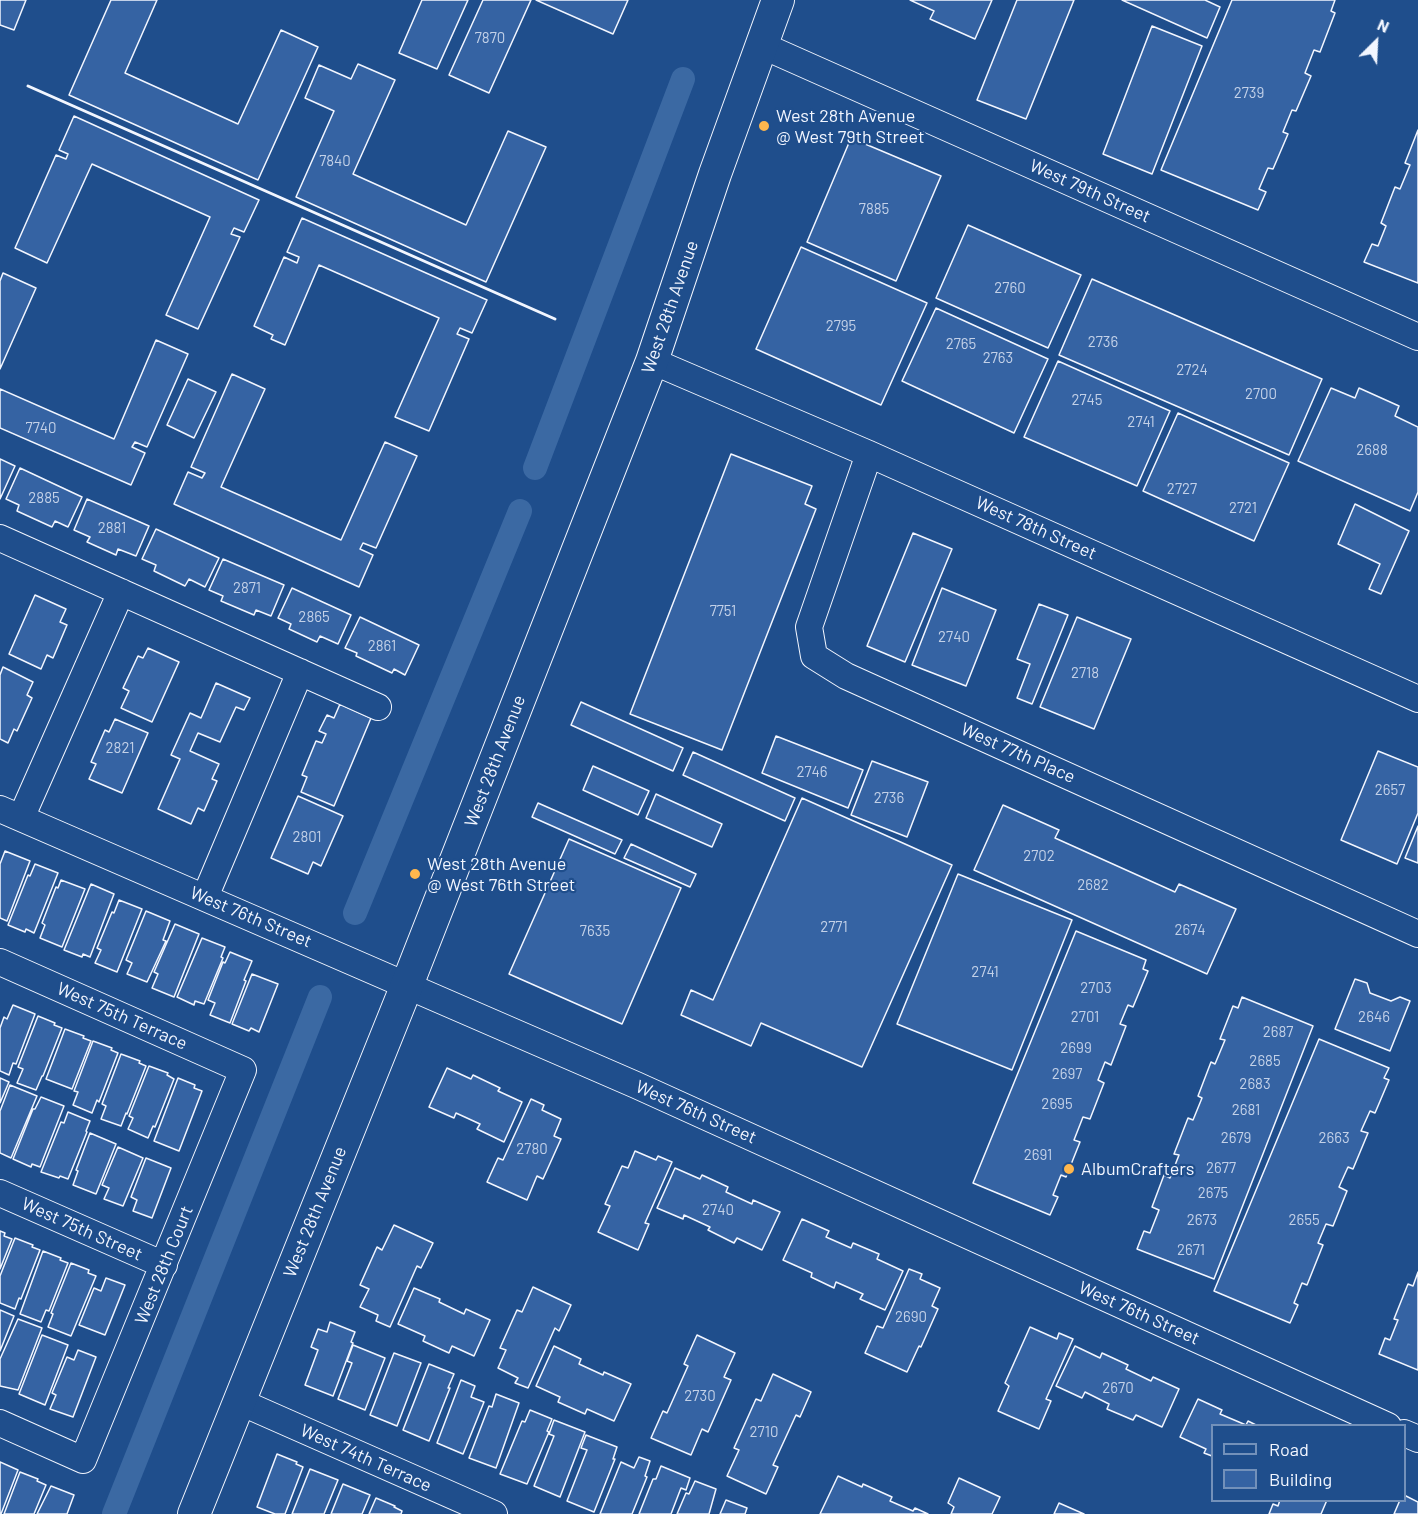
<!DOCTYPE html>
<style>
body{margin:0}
#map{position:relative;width:1418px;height:1514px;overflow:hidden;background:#1f4e8c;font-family:Barlow,sans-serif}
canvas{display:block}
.legend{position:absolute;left:1211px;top:1424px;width:195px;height:78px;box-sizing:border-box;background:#1f4e8c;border:2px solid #7391ba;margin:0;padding:8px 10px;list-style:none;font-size:18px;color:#f2f6ff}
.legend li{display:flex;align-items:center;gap:12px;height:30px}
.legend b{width:30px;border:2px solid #7391ba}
.north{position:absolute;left:1346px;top:12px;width:60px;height:60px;-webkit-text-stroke:4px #1f4e8c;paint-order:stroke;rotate:24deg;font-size:16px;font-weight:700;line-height:24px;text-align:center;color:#f2f6ff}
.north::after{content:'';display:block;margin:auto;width:21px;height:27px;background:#f2f6ff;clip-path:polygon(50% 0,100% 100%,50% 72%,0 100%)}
</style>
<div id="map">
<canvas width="1418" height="1514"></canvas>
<ul class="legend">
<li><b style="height:8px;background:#1f4e8c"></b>Road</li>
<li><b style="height:16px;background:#3563a3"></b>Building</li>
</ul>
<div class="north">N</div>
</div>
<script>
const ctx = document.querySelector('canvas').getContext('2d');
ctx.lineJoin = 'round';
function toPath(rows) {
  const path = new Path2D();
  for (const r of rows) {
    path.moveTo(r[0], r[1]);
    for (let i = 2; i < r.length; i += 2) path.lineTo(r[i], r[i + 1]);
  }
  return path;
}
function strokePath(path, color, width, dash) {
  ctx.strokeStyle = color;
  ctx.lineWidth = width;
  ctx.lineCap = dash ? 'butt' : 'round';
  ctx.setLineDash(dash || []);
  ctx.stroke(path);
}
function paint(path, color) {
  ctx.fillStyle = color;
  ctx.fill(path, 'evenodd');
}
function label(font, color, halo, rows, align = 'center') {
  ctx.font = font + ' Barlow,sans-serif';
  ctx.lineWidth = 4.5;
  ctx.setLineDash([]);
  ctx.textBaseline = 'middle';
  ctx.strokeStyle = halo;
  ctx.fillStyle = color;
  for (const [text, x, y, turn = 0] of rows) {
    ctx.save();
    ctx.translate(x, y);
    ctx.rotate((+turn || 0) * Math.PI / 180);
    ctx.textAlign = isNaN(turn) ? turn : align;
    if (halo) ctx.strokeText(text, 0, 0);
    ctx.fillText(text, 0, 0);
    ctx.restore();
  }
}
const canal = toPath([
 [535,468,683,79],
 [355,913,520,511],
 [114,1514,320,997]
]);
const building = toPath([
 [0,0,26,0,14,30,0,25,0,0],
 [111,0,157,0,125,73,238,124,281,30,318,47,258,180,69,95,111,0],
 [422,0,468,0,437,69,399,53,422,0],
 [483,0,531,0,489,93,449,75,483,0],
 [536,0,628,0,613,34,536,0],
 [910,0,992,0,975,39,930,19,934,11,910,0],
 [1017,0,1074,0,1026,119,977,100,1017,0],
 [1122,0,1205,0,1220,7,1207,38,1122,0],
 [1232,0,1335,0,1331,11,1335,13,1320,52,1314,50,1305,73,1311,76,1296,111,1292,110,1283,132,1288,134,1273,169,1268,168,1259,189,1266,192,1258,210,1161,170,1232,0],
 [1152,26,1202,46,1152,174,1103,154,1152,26],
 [358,64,395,80,353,174,466,225,508,131,546,147,486,282,296,197,334,111,305,98,319,65,351,79,358,64],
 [74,116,259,200,244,232,234,228,231,234,240,237,198,329,166,315,210,217,92,164,47,263,15,248,56,155,66,159,68,154,59,150,74,116],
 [1418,130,1418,283,1364,262,1372,244,1378,246,1386,226,1381,223,1395,187,1400,189,1410,165,1405,163,1418,130],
 [851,138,941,176,896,281,807,242,851,138],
 [302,218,487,300,472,333,460,328,457,334,469,339,429,431,395,417,439,318,319,265,285,345,271,339,273,335,254,326,284,257,297,263,299,257,287,252,302,218],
 [968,225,1081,275,1048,348,936,298,968,225],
 [801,247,927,303,881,405,756,349,801,247],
 [3,273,36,288,0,369,0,281,3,273],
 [1092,279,1322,379,1289,455,1059,355,1092,279],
 [936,308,1048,359,1014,433,902,381,936,308],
 [156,340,188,354,147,447,135,442,132,447,145,453,131,485,0,428,0,389,114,439,156,340],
 [1058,361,1170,411,1137,486,1024,437,1058,361],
 [232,374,265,389,221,487,341,540,385,442,417,456,376,548,363,543,360,549,373,555,359,587,174,504,188,472,202,478,205,473,191,467,232,374],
 [188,379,216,392,194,438,167,425,188,379],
 [1331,388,1355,398,1359,388,1399,406,1395,416,1418,427,1418,492,1410,511,1298,461,1331,388],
 [1178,413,1289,463,1254,541,1143,491,1178,413],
 [731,454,812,486,805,504,816,509,722,750,630,714,731,454],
 [0,459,15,466,0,499,0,459],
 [20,468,82,497,68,527,55,521,52,527,17,511,19,505,6,499,20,468],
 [87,499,149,526,136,556,118,549,116,555,87,542,90,537,74,530,87,499],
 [1355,504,1409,531,1381,594,1369,589,1380,564,1338,544,1355,504],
 [156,529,219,558,205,587,189,579,185,586,154,571,156,565,142,559,156,529],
 [913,533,952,549,905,662,867,646,913,533],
 [223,559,284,585,271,616,256,610,254,615,221,601,223,596,209,590,223,559],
 [292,588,351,615,338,644,320,636,317,642,289,629,291,624,278,618,292,588],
 [942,588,996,610,966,686,912,665,942,588],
 [35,595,66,609,60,622,67,625,53,658,47,655,41,669,9,654,35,595],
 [1039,604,1068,615,1032,704,1017,698,1030,664,1017,659,1039,604],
 [360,617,419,645,405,675,394,669,392,673,356,656,357,653,345,648,360,617],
 [1077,617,1131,639,1094,729,1040,707,1077,617],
 [148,648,179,662,152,722,121,708,129,691,123,688,138,656,143,658,148,648],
 [3,667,33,682,27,695,32,698,17,731,14,729,8,743,0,739,0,675,3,667],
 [216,683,250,698,244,710,236,707,220,742,198,733,190,751,219,764,212,779,217,781,204,811,198,808,191,824,158,809,180,759,171,755,190,713,201,718,216,683],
 [581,702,683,748,673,771,571,725,581,702],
 [340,704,371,718,334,806,301,792,307,777,302,775,316,741,322,743,326,734,319,731,327,715,334,718,340,704],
 [115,719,148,733,122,793,89,779,96,764,91,762,105,730,109,732,115,719],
 [776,736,863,770,848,808,762,773,776,736],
 [1378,751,1418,767,1418,813,1397,864,1341,840,1378,751],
 [693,752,795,798,785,821,683,775,693,752],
 [872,761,928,782,907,837,851,815,872,761],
 [593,766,649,791,638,815,583,790,593,766],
 [656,794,722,824,712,847,646,818,656,794],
 [298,796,343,816,321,866,313,862,308,874,271,858,298,796],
 [802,798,952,865,862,1067,761,1023,751,1046,681,1015,691,990,713,1000,802,798],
 [538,803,622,840,615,854,532,817,538,803],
 [1003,805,1059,830,1055,838,1175,892,1179,884,1236,909,1207,974,974,870,1003,805],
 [1418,826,1418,863,1405,858,1418,826],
 [569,839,681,888,622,1024,509,974,569,839],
 [631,844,696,874,690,887,624,858,631,844],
 [5,851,30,861,7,921,0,918,0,864,5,851],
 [35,864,58,873,34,933,26,929,25,932,8,925,28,875,30,876,35,864],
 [958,874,1072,920,1012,1070,897,1024,958,874],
 [61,880,85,889,62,947,40,938,45,925,42,923,56,887,58,888,61,880],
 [91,884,114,894,90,957,83,954,82,957,64,950,91,884],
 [119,900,142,909,117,972,95,963,101,950,97,948,112,912,114,913,119,900],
 [146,911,170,921,163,940,166,941,147,982,127,974,132,963,126,960,146,911],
 [175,924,199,934,174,997,152,988,158,974,154,972,175,924],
 [1076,931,1146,960,1143,969,1148,971,1133,1007,1128,1005,1120,1024,1126,1026,1111,1065,1105,1062,1098,1080,1104,1083,1090,1119,1083,1117,1074,1140,1080,1142,1066,1177,1061,1175,1053,1195,1058,1197,1050,1215,973,1183,1076,931],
 [202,938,225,947,221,957,223,958,204,1004,195,1001,194,1005,177,997,202,938],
 [230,952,252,961,244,980,246,981,230,1023,210,1015,215,1003,208,1000,223,962,225,963,230,952],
 [252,974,278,984,259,1032,251,1028,249,1031,232,1024,252,974],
 [1355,979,1367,983,1370,993,1391,1001,1400,997,1410,1001,1390,1051,1335,1029,1355,979],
 [1242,997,1313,1026,1214,1279,1137,1249,1144,1231,1150,1233,1159,1210,1152,1207,1164,1175,1170,1178,1179,1155,1174,1154,1188,1118,1193,1120,1202,1098,1198,1096,1211,1062,1215,1064,1225,1040,1220,1039,1233,1006,1238,1008,1242,997],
 [13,1005,35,1014,16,1064,13,1063,9,1075,0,1071,0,1028,4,1017,7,1019,13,1005],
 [38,1016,55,1023,54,1025,62,1028,43,1076,42,1076,36,1090,17,1083,23,1069,18,1067,38,1016],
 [65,1029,84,1036,83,1038,91,1041,72,1089,46,1079,65,1029],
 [1319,1039,1389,1068,1384,1078,1389,1080,1375,1113,1370,1111,1361,1131,1368,1133,1353,1169,1348,1167,1339,1187,1347,1191,1333,1226,1326,1224,1318,1243,1323,1245,1307,1285,1302,1283,1294,1303,1298,1305,1290,1323,1214,1291,1319,1039],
 [93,1041,112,1048,111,1050,118,1053,99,1102,97,1100,92,1113,73,1105,78,1092,74,1091,93,1041],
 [121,1054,140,1061,139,1063,146,1066,127,1114,126,1113,121,1126,101,1119,106,1106,102,1104,121,1054],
 [149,1066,168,1073,167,1075,174,1079,155,1127,153,1126,148,1138,128,1129,133,1118,129,1116,149,1066],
 [447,1068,471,1079,473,1075,500,1088,498,1091,522,1102,504,1142,477,1129,480,1124,456,1113,454,1118,429,1107,447,1068],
 [0,1078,9,1082,0,1103,0,1078],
 [178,1078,195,1085,194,1088,202,1091,179,1151,154,1141,178,1078],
 [10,1085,37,1096,11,1158,0,1153,0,1111,10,1085],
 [41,1097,64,1106,40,1167,32,1164,31,1167,13,1159,33,1109,35,1109,41,1097],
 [531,1099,544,1105,542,1110,561,1119,554,1136,561,1139,543,1179,537,1176,527,1200,487,1182,498,1158,503,1160,531,1099],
 [68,1112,90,1121,86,1131,87,1132,68,1179,60,1176,59,1178,41,1172,61,1122,64,1123,68,1112],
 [90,1133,116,1144,96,1194,73,1185,78,1171,76,1170,90,1133],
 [118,1147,143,1158,123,1206,104,1199,109,1188,102,1185,118,1147],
 [635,1151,656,1160,658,1156,672,1162,645,1223,649,1224,638,1250,598,1232,610,1206,605,1204,622,1166,628,1168,635,1151],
 [146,1158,171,1168,152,1218,133,1211,137,1200,131,1197,146,1158],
 [675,1168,700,1179,702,1175,728,1187,726,1192,752,1204,753,1200,780,1212,762,1250,737,1238,734,1243,708,1230,710,1227,684,1215,683,1219,657,1208,675,1168],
 [802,1219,829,1231,826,1237,851,1248,853,1243,879,1254,877,1259,903,1271,885,1310,860,1299,863,1294,836,1282,834,1288,811,1277,812,1273,783,1260,802,1219],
 [394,1225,433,1243,421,1268,417,1266,390,1327,376,1321,378,1315,360,1307,369,1289,360,1285,377,1247,382,1250,394,1225],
 [0,1231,5,1233,4,1236,12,1239,0,1269,0,1231],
 [15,1238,33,1245,32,1247,40,1250,21,1299,19,1298,15,1309,0,1303,0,1276,15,1238],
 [43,1251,61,1258,60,1260,68,1263,49,1311,46,1310,41,1322,20,1314,43,1251],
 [71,1263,89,1270,88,1273,96,1276,71,1336,48,1327,53,1314,51,1313,71,1263],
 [909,1269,922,1274,920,1279,940,1288,932,1306,938,1309,921,1347,919,1346,907,1372,865,1353,877,1326,883,1328,909,1269],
 [1418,1272,1418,1370,1379,1354,1385,1338,1390,1340,1398,1320,1394,1319,1408,1284,1413,1286,1418,1272],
 [106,1278,125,1285,105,1335,79,1325,94,1288,101,1291,106,1278],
 [533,1287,571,1305,559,1331,555,1328,528,1388,515,1383,518,1378,498,1368,506,1350,500,1348,517,1310,522,1312,533,1287],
 [414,1288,440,1299,439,1302,464,1314,466,1309,490,1320,474,1356,452,1346,449,1353,423,1341,425,1336,398,1324,414,1288],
 [0,1310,14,1316,0,1351,0,1310],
 [18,1319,42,1328,18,1390,0,1386,0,1359,18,1319],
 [330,1322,355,1332,351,1342,353,1343,333,1396,305,1385,318,1350,311,1347,318,1329,327,1332,330,1322],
 [1030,1327,1057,1339,1059,1333,1073,1339,1046,1399,1051,1401,1039,1429,998,1411,1009,1386,1005,1383,1030,1327],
 [42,1335,68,1345,45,1405,19,1394,42,1335],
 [697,1335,735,1353,724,1377,731,1380,708,1432,702,1429,691,1455,651,1438,663,1411,667,1413,688,1366,684,1364,697,1335],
 [353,1345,385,1358,365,1410,338,1399,352,1363,347,1361,353,1345],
 [554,1346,581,1359,579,1364,603,1375,604,1372,631,1384,614,1421,587,1409,585,1414,558,1402,560,1397,536,1386,554,1346],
 [1075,1346,1100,1358,1102,1353,1128,1365,1126,1369,1151,1381,1153,1377,1179,1389,1162,1427,1136,1415,1133,1420,1107,1409,1109,1404,1085,1392,1082,1398,1056,1386,1075,1346],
 [78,1350,96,1357,73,1417,50,1409,56,1395,52,1393,67,1357,74,1360,78,1350],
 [394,1353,421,1363,397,1426,370,1415,394,1353],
 [429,1364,454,1374,448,1388,450,1388,429,1441,403,1430,429,1364],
 [773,1374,811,1392,800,1417,796,1415,773,1465,778,1467,766,1494,727,1476,739,1450,734,1448,756,1399,761,1401,773,1374],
 [461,1380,475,1386,471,1397,484,1402,463,1454,437,1443,461,1380],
 [496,1394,519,1403,496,1468,469,1458,489,1406,492,1407,496,1394],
 [1198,1399,1222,1410,1220,1414,1246,1425,1248,1421,1258,1426,1212,1426,1212,1456,1204,1453,1206,1449,1180,1437,1198,1399],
 [530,1410,552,1419,547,1431,549,1432,527,1484,500,1474,522,1421,525,1422,530,1410],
 [554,1420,585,1432,560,1497,534,1486,554,1436,549,1434,554,1420],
 [586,1435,617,1447,613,1459,615,1459,594,1512,567,1501,587,1450,581,1448,586,1435],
 [277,1454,297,1462,296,1464,303,1467,285,1514,275,1514,257,1507,277,1454],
 [639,1457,650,1461,645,1476,647,1477,632,1514,600,1514,621,1462,634,1468,639,1457],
 [0,1462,18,1470,1,1514,0,1514,0,1462],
 [661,1466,690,1478,686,1490,681,1488,671,1514,639,1514,653,1479,656,1479,661,1466],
 [310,1469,338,1480,324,1514,292,1514,310,1469],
 [20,1472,38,1479,37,1481,46,1485,34,1514,4,1514,20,1472],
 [838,1476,862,1487,863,1484,892,1497,890,1501,913,1511,915,1508,928,1514,820,1514,838,1476],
 [959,1478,1000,1497,992,1514,951,1514,954,1507,948,1503,959,1478],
 [695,1481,716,1489,709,1514,677,1514,686,1493,689,1494,695,1481],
 [343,1484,370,1495,362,1514,331,1514,343,1484],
 [51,1486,74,1495,67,1514,37,1514,51,1486],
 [1404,1495,1418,1502,1418,1514,1394,1514,1400,1500,1404,1500,1404,1495],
 [376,1498,395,1506,394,1507,402,1511,401,1514,369,1514,376,1498],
 [726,1500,747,1508,745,1514,720,1514,726,1500],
 [1280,1500,1327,1500,1321,1514,1269,1514,1273,1504,1278,1506,1280,1500],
 [1059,1503,1084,1514,1054,1514,1059,1503]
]);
const minor = toPath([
 [761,45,1418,337],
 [652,361,869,454,1418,699],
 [869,454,809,627,814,656,846,676,1418,934],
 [0,538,378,707],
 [0,809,636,1085,1388,1426],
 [21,818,121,592],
 [205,897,300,672],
 [0,962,243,1070,83,1460,0,1423],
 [0,1193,164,1265],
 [238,1401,494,1514],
 [1404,1433,1418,1439]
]);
const major = toPath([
 [194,1514,407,985,652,361,715,174,778,0]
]);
const wall = toPath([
 [28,86,555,319]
]);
const markers = [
 [764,126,6,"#ffb74d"],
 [415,874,6,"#ffb74d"],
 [1069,1169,6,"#ffb74d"]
];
const numberNames = [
 ["7870",490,38],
 ["2739",1249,93],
 ["7840",335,161],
 ["7885",874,209],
 ["2760",1010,288],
 ["2795",841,326],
 ["2736",1103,342],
 ["2765",961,344],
 ["2763",998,358],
 ["2724",1192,370],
 ["2700",1261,394],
 ["2745",1087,400],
 ["2741",1141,422],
 ["7740",41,428],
 ["2688",1372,450],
 ["2727",1182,489],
 ["2885",44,498],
 ["2721",1243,508],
 ["2881",112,528],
 ["2871",247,588],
 ["7751",723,611],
 ["2865",314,617],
 ["2740",954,637],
 ["2861",382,646],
 ["2718",1085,673],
 ["2821",120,748],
 ["2746",812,772],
 ["2657",1390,790],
 ["2736",889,798],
 ["2801",307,837],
 ["2702",1039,856],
 ["2682",1093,885],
 ["2771",834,927],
 ["2674",1190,930],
 ["7635",595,931],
 ["2741",985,972],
 ["2703",1096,988],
 ["2701",1085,1017],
 ["2646",1374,1017],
 ["2687",1278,1032],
 ["2699",1076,1048],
 ["2685",1265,1061],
 ["2697",1067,1074],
 ["2683",1255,1084],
 ["2695",1057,1104],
 ["2681",1246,1110],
 ["2679",1236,1138],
 ["2663",1334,1138],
 ["2780",532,1149],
 ["2691",1038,1155],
 ["2677",1221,1168],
 ["2675",1213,1193],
 ["2740",718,1210],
 ["2673",1202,1220],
 ["2655",1304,1220],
 ["2671",1191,1250],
 ["2690",911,1317],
 ["2670",1118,1388],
 ["2730",700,1396],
 ["2710",764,1432]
];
const poiNames = [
 ["West 28th Avenue",776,116],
 ["@ West 79th Street",776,137],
 ["West 28th Avenue",427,864],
 ["@ West 76th Street",427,885],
 ["AlbumCrafters",1081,1169]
];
const streetNames = [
 ["West 79th Street",1090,191,24],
 ["West 28th Avenue",670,307,-71],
 ["West 78th Street",1036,528,24],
 ["West 77th Place",1018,753,24],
 ["West 28th Avenue",495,761,-69],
 ["West 76th Street",251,917,23],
 ["West 75th Terrace",122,1016,24],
 ["West 76th Street",696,1112,24],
 ["West 28th Avenue",315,1212,-68],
 ["West 75th Street",82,1229,24],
 ["West 28th Court",164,1265,-68],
 ["West 76th Street",1139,1313,24],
 ["West 74th Terrace",366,1458,24]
];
strokePath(canal, '#3b69a3', 24);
paint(building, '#3563a3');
strokePath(building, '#f2f6ff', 1.5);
strokePath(minor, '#f2f6ff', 28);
strokePath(major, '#f2f6ff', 34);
strokePath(minor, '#1f4e8c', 26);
strokePath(major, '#1f4e8c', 32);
strokePath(wall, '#f2f6ff', 3);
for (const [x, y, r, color] of markers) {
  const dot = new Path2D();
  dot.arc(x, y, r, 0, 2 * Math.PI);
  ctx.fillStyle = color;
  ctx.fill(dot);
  strokePath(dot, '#1f4e8c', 2);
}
label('15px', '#c3d1e8', null, numberNames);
label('18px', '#f2f6ff', '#1f4e8c', poiNames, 'left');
label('18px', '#f2f6ff', '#1f4e8c', streetNames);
</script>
